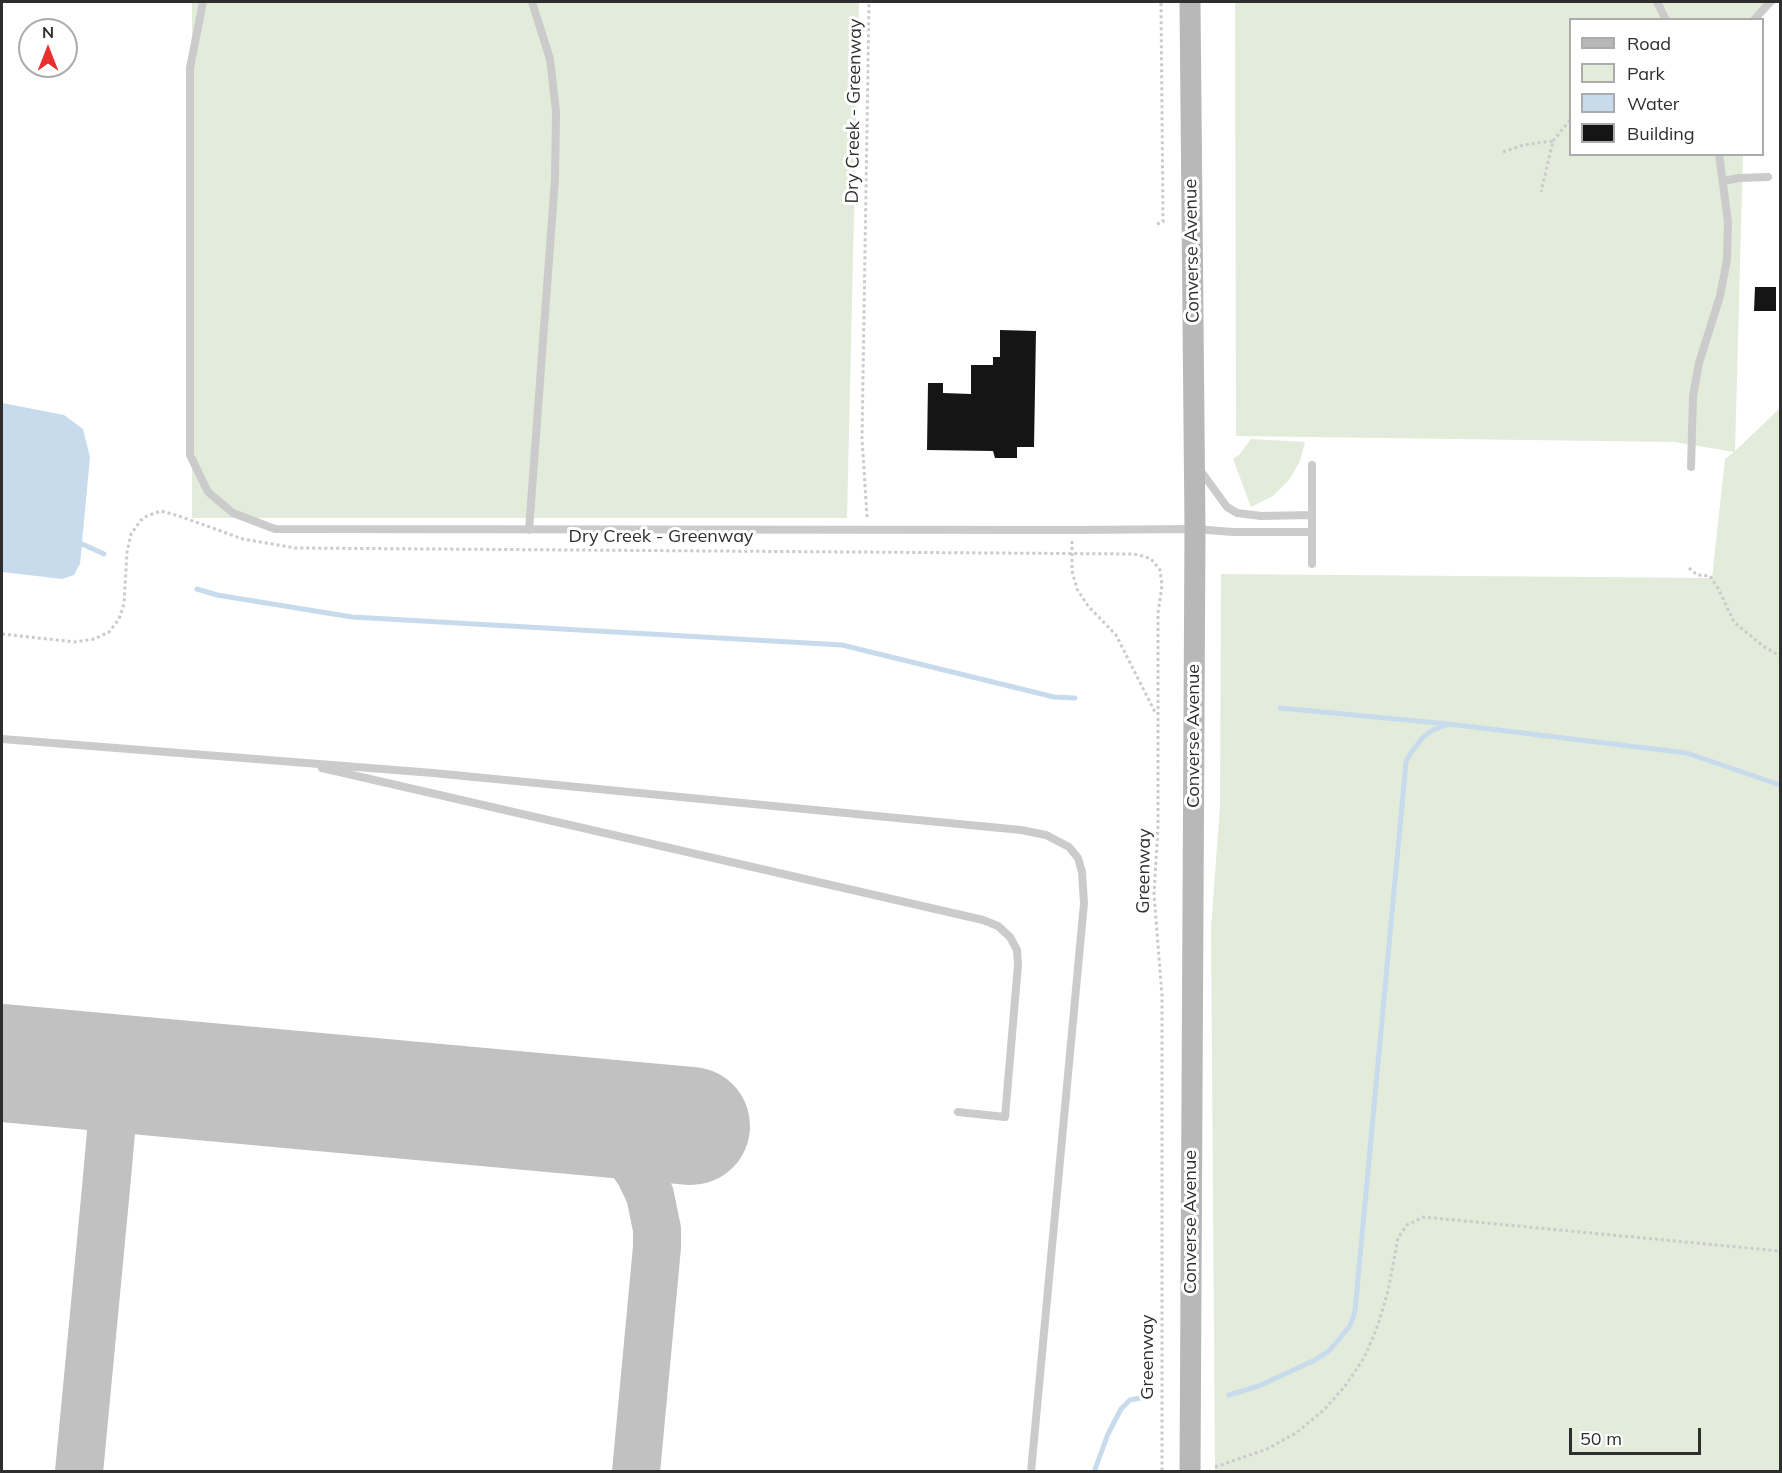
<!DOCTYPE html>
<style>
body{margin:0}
#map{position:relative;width:1782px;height:1473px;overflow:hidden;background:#fff;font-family:Mulish,sans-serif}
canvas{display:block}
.frame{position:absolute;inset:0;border:3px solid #2e2e2e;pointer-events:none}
.legend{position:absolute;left:1569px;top:18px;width:195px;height:138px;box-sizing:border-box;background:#fff;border:2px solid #ababab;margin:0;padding:8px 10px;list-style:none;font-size:18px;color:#2e2e2e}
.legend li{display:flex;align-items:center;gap:12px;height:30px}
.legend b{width:30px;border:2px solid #ababab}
.north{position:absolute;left:18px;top:18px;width:60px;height:60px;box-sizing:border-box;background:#fff;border:2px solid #ababab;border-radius:50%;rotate:0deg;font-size:16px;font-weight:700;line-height:24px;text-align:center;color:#2e2e2e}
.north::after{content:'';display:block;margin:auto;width:21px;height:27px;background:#e82f2e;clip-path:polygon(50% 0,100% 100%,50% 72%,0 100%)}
.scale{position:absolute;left:1569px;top:1428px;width:132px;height:27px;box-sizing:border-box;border:3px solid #2e2e2e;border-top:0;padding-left:8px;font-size:18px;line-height:21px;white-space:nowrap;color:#2e2e2e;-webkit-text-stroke:4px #fff;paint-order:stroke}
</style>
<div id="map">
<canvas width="1782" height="1473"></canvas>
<div class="frame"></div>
<ul class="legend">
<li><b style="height:8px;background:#b8b8b8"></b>Road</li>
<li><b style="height:16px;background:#e3ecdb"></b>Park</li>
<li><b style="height:16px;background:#c7dbec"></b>Water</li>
<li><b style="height:16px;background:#151515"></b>Building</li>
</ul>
<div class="north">N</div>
<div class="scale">50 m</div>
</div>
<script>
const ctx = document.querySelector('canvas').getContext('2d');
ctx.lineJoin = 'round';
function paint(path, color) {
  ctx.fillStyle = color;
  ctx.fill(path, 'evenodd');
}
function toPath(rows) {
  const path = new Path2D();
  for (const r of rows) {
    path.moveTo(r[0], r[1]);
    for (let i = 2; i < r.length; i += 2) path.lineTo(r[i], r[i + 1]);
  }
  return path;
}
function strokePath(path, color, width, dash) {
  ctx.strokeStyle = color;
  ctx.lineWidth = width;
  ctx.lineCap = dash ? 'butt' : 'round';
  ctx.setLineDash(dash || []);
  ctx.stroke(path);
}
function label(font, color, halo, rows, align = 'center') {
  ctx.font = font + ' Mulish,sans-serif';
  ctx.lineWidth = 6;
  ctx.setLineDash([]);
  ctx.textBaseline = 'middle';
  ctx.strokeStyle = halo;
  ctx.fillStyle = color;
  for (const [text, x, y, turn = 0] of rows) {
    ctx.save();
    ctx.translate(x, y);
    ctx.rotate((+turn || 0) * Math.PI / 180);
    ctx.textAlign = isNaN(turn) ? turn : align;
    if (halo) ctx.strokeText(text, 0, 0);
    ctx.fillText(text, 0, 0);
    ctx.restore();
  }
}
const green = toPath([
 [192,2,859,2,847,518,192,518],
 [1235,2,1778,2,1752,19,1570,20,1570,154,1743,155,1735,451,1780,408,1780,1471,1215,1472,1211,928,1220,806,1221,574,1712,578,1725,459,1734,452,1675,442,1236,436],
 [1251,439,1305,442,1300,461,1289,480,1273,496,1251,507,1233,459,1239,455]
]);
const water = toPath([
 [2,403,64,415,83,429,90,457,80,564,74,575,62,579,2,572]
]);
const stream = toPath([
 [82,544,104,554],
 [197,589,217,595,352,617,842,645,1054,697,1075,698],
 [1280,708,1449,724,1687,753,1780,785],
 [1229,1395,1259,1386,1315,1360,1329,1351,1350,1326,1355,1311,1406,762,1410,754,1423,737,1433,730,1449,724],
 [1094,1472,1108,1434,1121,1409,1130,1400,1150,1396]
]);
const taxiway = toPath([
 [54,1067,88,1076,100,1086,107,1098,110,1112,111,1132,106,1188,79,1472],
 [526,1111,577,1123,601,1135,622,1151,631,1161,639,1172,650,1195,657,1229,657,1247,636,1472]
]);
const runway = toPath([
 [2,1063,691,1126]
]);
const building = toPath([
 [1755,287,1776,287,1776,311,1754,311],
 [1000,330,1036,331,1034,447,1017,447,1017,458,995,458,993,451,927,450,928,383,943,383,943,393,971,394,971,365,993,365,993,357,1000,357]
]);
const path = toPath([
 [1553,141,1570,120],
 [1503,152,1523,145,1553,141,1541,192],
 [1157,224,1163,222,1161,2],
 [867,517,862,439,869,2],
 [1072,541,1072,571,1077,589,1088,606,1116,635,1156,714],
 [1689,568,1697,575,1710,576,1718,588,1734,622,1763,646,1780,656],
 [2,634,75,642,94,639,109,632,119,619,124,604,127,552,131,534,141,520,147,516,161,511,179,516,243,539,295,548,1133,554,1143,556,1151,559,1160,570,1162,585,1158,613,1158,826,1154,894,1162,996,1162,1472],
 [1215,1467,1267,1449,1296,1433,1324,1410,1345,1386,1364,1358,1378,1325,1388,1291,1398,1238,1407,1225,1423,1217,1780,1251]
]);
const lane = toPath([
 [203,2,190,68,190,455,208,492,233,513,275,529,1073,530,1195,529,1233,532,1312,532],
 [1657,2,1666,20],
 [1754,20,1770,2],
 [1723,181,1739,178,1768,177],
 [1312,465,1312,564],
 [1691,467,1693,396,1699,363,1720,296,1727,260,1728,222,1719,154],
 [1200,470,1227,507,1237,513,1261,516,1312,515],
 [529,530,555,179,556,112,550,59,532,2],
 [2,739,433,773,1021,830,1046,835,1069,847,1078,858,1082,872,1084,903,1031,1472],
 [322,768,983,920,998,926,1010,937,1017,950,1018,965,1005,1117,958,1112]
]);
const secondary = toPath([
 [1190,2,1195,529,1190,1472]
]);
const streetNames = [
 ["Dry Creek - Greenway",854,111,-89],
 ["Converse Avenue",1192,251,-91],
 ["Dry Creek - Greenway",661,537],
 ["Converse Avenue",1194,736,-90],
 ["Greenway",1144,871,-89],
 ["Converse Avenue",1191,1222,-90],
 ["Greenway",1148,1357,-90]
];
paint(green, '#e3ecdb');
paint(water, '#c7dbec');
strokePath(stream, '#c7dbec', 5);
strokePath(taxiway, '#c1c1c1', 48);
strokePath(runway, '#c1c1c1', 118);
paint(building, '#151515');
strokePath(path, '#cbcbcb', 3, [3, 3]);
strokePath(lane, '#cbcbcb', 8);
strokePath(secondary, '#b8b8b8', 21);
label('18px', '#2e2e2e', '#fff', streetNames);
</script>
